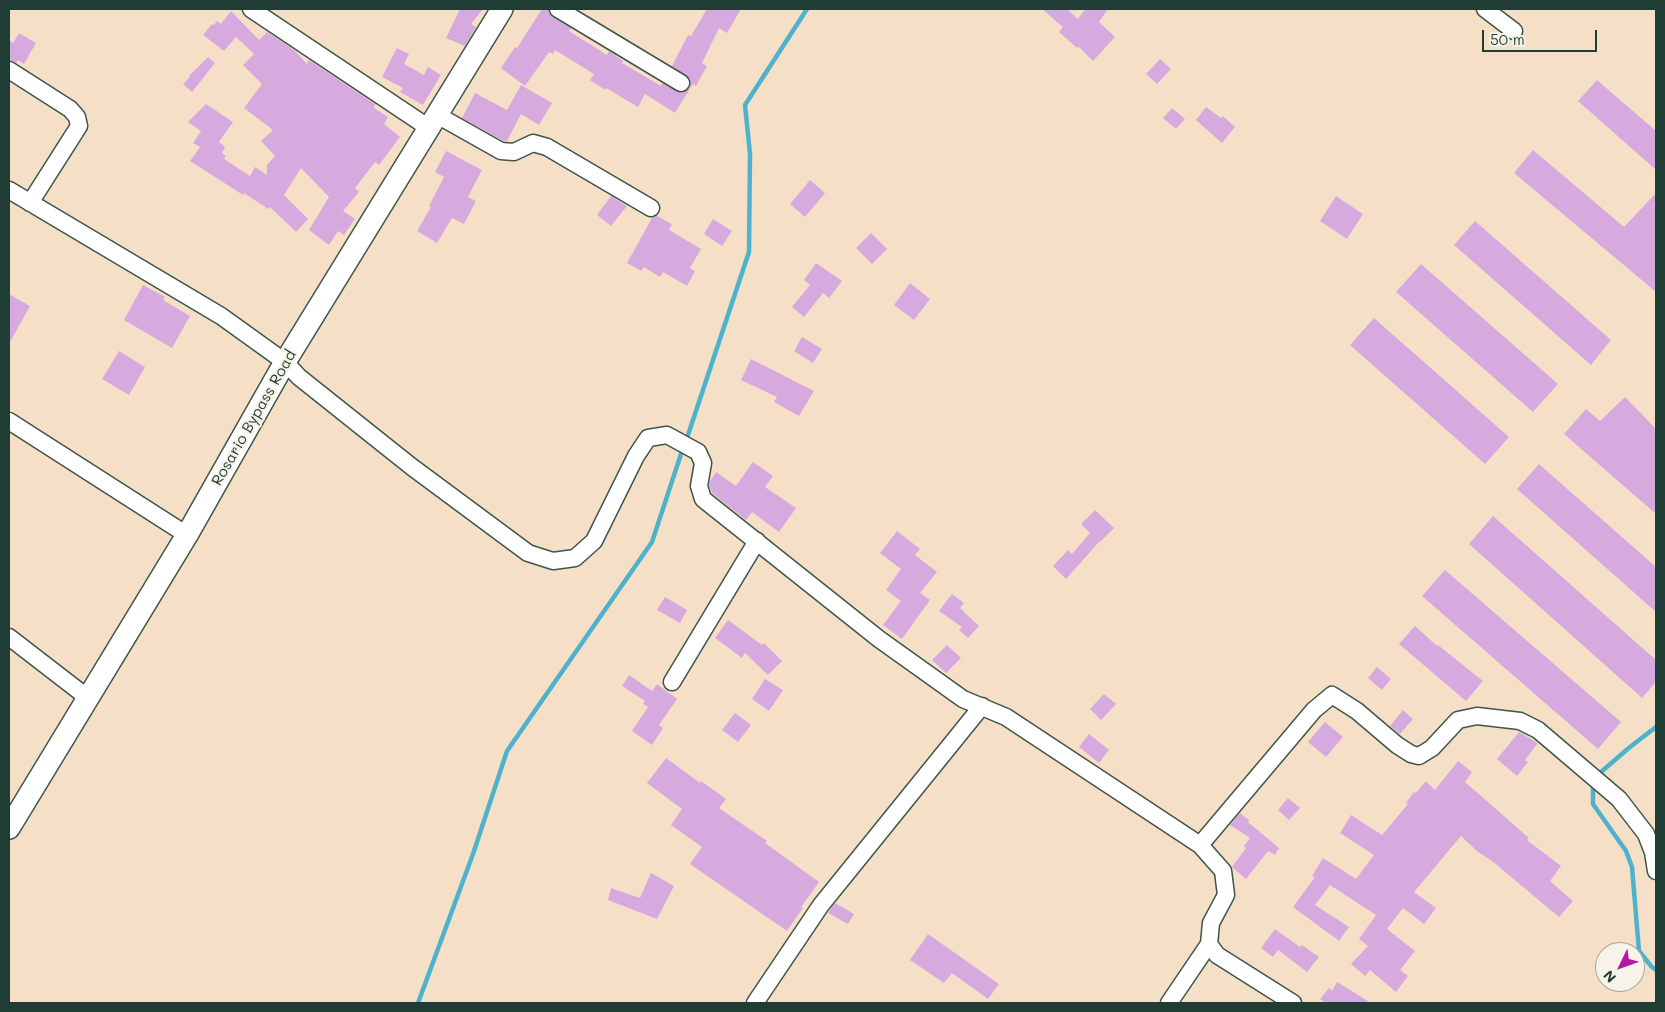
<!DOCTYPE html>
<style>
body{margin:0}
#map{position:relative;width:1665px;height:1012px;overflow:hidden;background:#f5e0c7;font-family:Mali,sans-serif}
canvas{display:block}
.frame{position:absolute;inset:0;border:10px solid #1f3d34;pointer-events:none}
.north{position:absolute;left:1595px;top:942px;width:50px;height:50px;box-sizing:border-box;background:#f7f3e8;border:1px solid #a1aaa0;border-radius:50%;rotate:228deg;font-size:14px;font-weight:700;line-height:20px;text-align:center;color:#1f3d34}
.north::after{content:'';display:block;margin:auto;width:18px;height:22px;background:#b5179e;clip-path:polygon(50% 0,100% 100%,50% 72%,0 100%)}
.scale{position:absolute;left:1482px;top:30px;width:115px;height:22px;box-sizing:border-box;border:2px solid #1f3d34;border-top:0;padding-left:6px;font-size:15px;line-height:18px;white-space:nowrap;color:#1f3d34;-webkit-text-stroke:4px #f7f3e8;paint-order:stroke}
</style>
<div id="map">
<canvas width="1665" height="1012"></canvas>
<div class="frame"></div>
<div class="north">N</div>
<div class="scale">50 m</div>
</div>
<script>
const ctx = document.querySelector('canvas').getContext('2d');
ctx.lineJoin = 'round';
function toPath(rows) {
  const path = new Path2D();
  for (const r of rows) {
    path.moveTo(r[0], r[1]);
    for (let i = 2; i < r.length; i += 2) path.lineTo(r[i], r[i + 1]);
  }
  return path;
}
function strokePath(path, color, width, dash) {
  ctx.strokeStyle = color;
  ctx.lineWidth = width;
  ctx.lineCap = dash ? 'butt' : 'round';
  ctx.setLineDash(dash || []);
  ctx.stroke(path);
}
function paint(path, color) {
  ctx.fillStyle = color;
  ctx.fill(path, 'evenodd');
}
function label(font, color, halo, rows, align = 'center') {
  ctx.font = font + ' Mali,sans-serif';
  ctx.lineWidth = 4.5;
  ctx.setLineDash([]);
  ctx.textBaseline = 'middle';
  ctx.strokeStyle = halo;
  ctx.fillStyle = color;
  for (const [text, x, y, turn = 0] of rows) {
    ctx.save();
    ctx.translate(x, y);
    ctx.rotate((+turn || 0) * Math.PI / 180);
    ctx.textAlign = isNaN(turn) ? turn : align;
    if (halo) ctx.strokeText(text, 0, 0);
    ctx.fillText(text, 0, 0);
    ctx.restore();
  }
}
const stream = toPath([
 [686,441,749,252,750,154,745,105,807,9],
 [1601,772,1630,747,1656,727],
 [1593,787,1593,804,1626,851,1632,867,1639,951,1651,966,1656,970],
 [418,1003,473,854,507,751,652,542,683,448]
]);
const building = toPath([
 [460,9,483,9,471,24,476,27,465,46,446,38],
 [542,9,548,9,552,17,571,28,569,31,607,55,609,51,623,61,622,63,661,86,662,83,681,93,686,91,690,88,690,79,672,66,688,35,691,36,707,9,741,9,727,33,719,28,702,63,707,66,696,86,693,84,675,113,645,94,638,107,606,88,605,90,590,80,594,74,555,50,553,54,549,52,525,86,501,68,515,47,517,48],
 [1042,9,1067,9,1078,19,1085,9,1108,9,1099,22,1115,37,1093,61,1078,46,1077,48,1059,32,1063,27],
 [231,11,259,40,267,32,294,50,307,64,309,60,375,104,374,108,388,117,384,124,400,137,379,165,375,162,355,188,359,192,343,211,355,219,344,235,338,231,329,245,309,230,329,197,301,168,284,195,308,219,296,232,270,207,268,209,244,193,243,195,190,161,200,147,193,143,201,131,188,122,206,104,233,122,219,142,225,147,222,153,226,156,224,159,250,176,255,167,267,175,267,165,275,156,261,141,273,130,244,108,262,84,243,65,254,54,236,37,224,51,203,35,212,24,214,25,217,21,221,24],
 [19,33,36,43,24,64,18,60,16,63,9,60,9,40,13,43],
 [397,48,409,54,404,64,424,75,428,67,441,75,423,105,400,92,403,88,382,77],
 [208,57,215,63,192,92,183,84,190,77,189,76],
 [1160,59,1171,69,1157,84,1146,74],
 [1597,80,1656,131,1656,170,1578,101],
 [521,85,552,103,539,125,521,114,507,141,504,141,462,118,475,93,507,110],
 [1206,107,1221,118,1223,116,1235,127,1222,143,1196,120],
 [1172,108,1185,119,1176,129,1163,118],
 [1533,150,1624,227,1656,193,1656,292,1514,173],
 [446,151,482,170,468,197,476,201,464,224,452,218,437,243,417,231,431,207,429,206,444,177,435,172],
 [810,180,825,193,805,217,790,204],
 [611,196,627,206,611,226,597,215],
 [1336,196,1363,214,1347,239,1320,221],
 [657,216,672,224,669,230,701,249,690,268,695,271,687,286,663,272,660,277,644,267,641,271,627,263,652,218],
 [713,219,732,231,722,246,704,234],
 [1475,221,1611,340,1591,365,1454,245],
 [871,233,887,249,872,264,856,248],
 [816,263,842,281,829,298,823,293,804,317,792,307,810,285,804,280],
 [1421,264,1558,384,1533,412,1396,292],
 [910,283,930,299,914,320,894,305],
 [143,285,165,297,163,300,190,316,172,348,124,320],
 [9,294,30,306,9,344],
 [1374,318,1509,437,1485,464,1350,345],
 [802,337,822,349,813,363,794,351],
 [119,351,145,367,129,395,102,379],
 [751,359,814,391,799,416,774,402,777,397,741,380],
 [1625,397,1656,429,1656,514,1564,434,1586,409,1600,421],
 [753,462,773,476,765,487,796,508,779,532,752,512,746,520,712,493,709,485,710,481,716,472,736,486],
 [1539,464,1656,567,1656,612,1517,489],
 [1095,510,1114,528,1100,542,1099,542,1066,579,1053,566,1068,550,1072,554,1090,533,1081,524],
 [1493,516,1656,660,1656,682,1642,698,1469,544],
 [897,531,920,549,915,555,937,572,920,593,930,600,902,639,883,625,901,601,886,590,901,569,880,553],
 [1445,570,1621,722,1598,749,1422,596],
 [952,594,964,603,960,608,979,626,968,638,959,630,962,627,939,611],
 [665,597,687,610,680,623,657,610],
 [728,620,762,645,764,643,782,661,768,675,745,653,742,658,715,638],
 [1415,626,1437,646,1438,645,1483,681,1466,701,1399,644],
 [947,645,961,658,946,673,932,660],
 [1377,667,1391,679,1382,690,1368,678],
 [629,675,652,691,657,684,677,699,659,725,663,728,652,745,632,731,648,707,643,704,645,701,622,686],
 [765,679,783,690,769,711,752,699],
 [1104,694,1116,704,1101,720,1090,709],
 [1403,710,1413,719,1400,734,1390,726],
 [735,713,751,725,738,742,722,730],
 [1325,722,1343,737,1326,757,1308,742],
 [1519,732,1538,743,1525,760,1528,762,1517,776,1497,759],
 [1089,734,1109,750,1099,763,1079,747],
 [666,758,700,783,701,781,726,799,719,808,767,841,765,843,819,882,801,907,803,908,787,931,690,864,702,847,671,825,682,809,647,783],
 [1458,761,1472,772,1465,782,1529,838,1527,840,1561,866,1550,881,1573,901,1559,917,1492,861,1478,852,1461,836,1414,892,1436,908,1424,924,1403,908,1387,929,1415,951,1400,970,1408,976,1396,992,1370,970,1365,976,1351,964,1368,946,1359,939,1376,915,1330,885,1315,905,1349,927,1339,941,1293,907,1315,877,1312,876,1323,858,1356,879,1374,855,1340,833,1351,815,1382,835,1408,804,1406,803,1414,792,1416,793,1426,781,1435,790],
 [1288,798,1300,808,1289,820,1278,810],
 [1240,813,1249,820,1248,822,1279,848,1275,855,1268,851,1246,879,1232,867,1246,848,1244,846,1250,838,1230,825],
 [651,873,674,886,657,919,608,900,611,888,640,898],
 [835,903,854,914,848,924,828,913],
 [1275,929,1300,947,1302,945,1319,957,1307,972,1278,950,1273,957,1261,948],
 [928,934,999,984,988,999,952,973,944,983,910,960],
 [1337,982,1371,1003,1324,1003,1325,1002,1320,999,1329,988,1332,991]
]);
const minor = toPath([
 [251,9,429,128],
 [558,9,681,83],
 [1485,9,1514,31],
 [9,70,70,109,77,117,79,126,30,203],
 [437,115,501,151,514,152,533,143,547,147,651,208],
 [9,190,221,316,285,362,299,377,412,467,528,553,553,561,575,558,594,541,636,456,648,438,667,435,698,452,703,463,699,486,703,499,879,639,963,699,1006,717,1200,845,1223,871,1226,895,1211,923,1209,944,1217,955,1293,1003],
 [9,421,187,535],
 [9,637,88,698],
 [672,682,757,541],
 [1200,845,1314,710,1332,695,1357,711,1397,745,1411,754,1419,756,1432,748,1458,720,1477,716,1520,721,1538,730,1619,799,1646,834,1653,852,1656,871],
 [755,1003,821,905,982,706],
 [1169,1003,1209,944]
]);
const major = toPath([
 [9,828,187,535,285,362,502,9]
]);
const streetNames = [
 ["Rosario Bypass Road",254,418,-60]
];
strokePath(stream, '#4eb2cd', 4.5);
paint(building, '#d7aadf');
strokePath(minor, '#3f554a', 19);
strokePath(major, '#3f554a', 24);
strokePath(minor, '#fff', 16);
strokePath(major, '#fff', 21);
label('15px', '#1f3d34', '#f7f3e8', streetNames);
</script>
